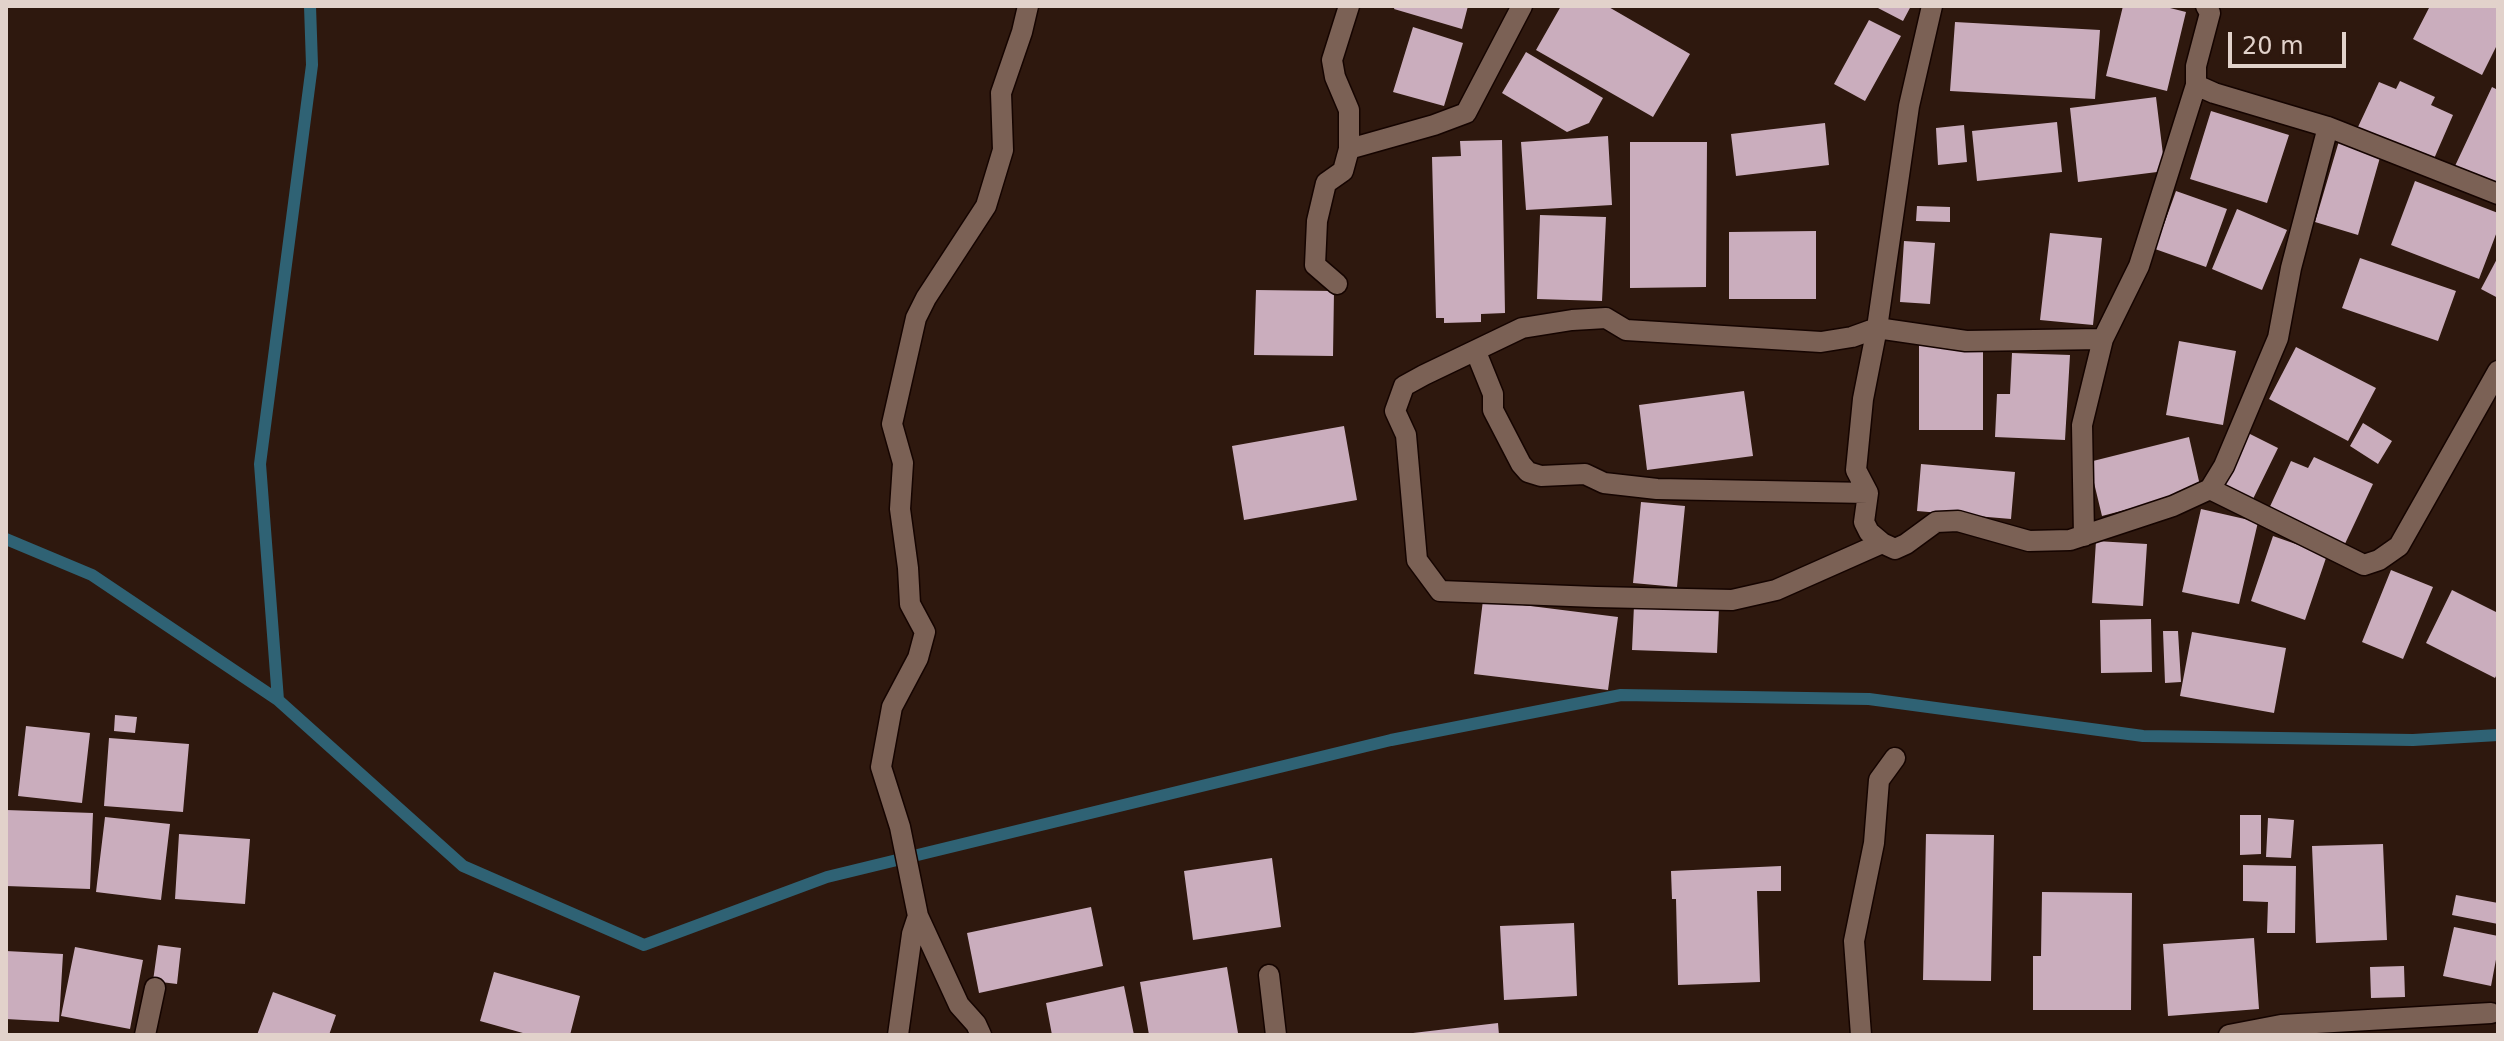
<!DOCTYPE html>
<style>
body{margin:0}
#map{position:relative;width:2504px;height:1041px;overflow:hidden;background:#2e180e;font-family:"DejaVu Sans",sans-serif}
canvas{display:block}
.frame{position:absolute;inset:0;border:8px solid #e2d2cb;pointer-events:none}
.scale{position:absolute;left:2228px;top:32px;width:118px;height:36px;box-sizing:border-box;border:4px solid #e2d2cb;border-top:0;padding-left:10px;font-size:24px;line-height:28px;white-space:nowrap;color:#e2d2cb;-webkit-text-stroke:6px #2e180e;paint-order:stroke}
</style>
<div id="map">
<canvas width="2504" height="1041"></canvas>
<div class="frame"></div>
<div class="scale">20 m</div>
</div>
<script>
const ctx = document.querySelector('canvas').getContext('2d');
ctx.lineJoin = 'round';
function toPath(rows) {
  const path = new Path2D();
  for (const r of rows) {
    path.moveTo(r[0], r[1]);
    for (let i = 2; i < r.length; i += 2) path.lineTo(r[i], r[i + 1]);
  }
  return path;
}
function strokePath(path, color, width, dash) {
  ctx.strokeStyle = color;
  ctx.lineWidth = width;
  ctx.lineCap = dash ? 'butt' : 'round';
  ctx.setLineDash(dash || []);
  ctx.stroke(path);
}
function paint(path, color) {
  ctx.fillStyle = color;
  ctx.fill(path, 'evenodd');
}
const stream = toPath([
 [6,539,92,575,278,700,463,866,644,945,827,877,1391,740,1621,695,1869,699,2143,736,2413,740,2498,735],
 [278,700,260,464,312,65,310,6]
]);
const building = toPath([
 [1395,6,1468,6,1462,29,1394,9],
 [1561,6,1607,6,1690,54,1653,117,1536,50],
 [1879,6,1911,6,1903,21,1878,8],
 [2123,6,2162,6,2186,12,2167,91,2106,76],
 [2430,6,2498,6,2498,43,2482,75,2413,39],
 [1869,20,1901,36,1865,101,1834,84],
 [1955,22,2100,30,2095,99,1950,91],
 [1413,27,1463,43,1444,106,1393,92],
 [1526,52,1603,98,1589,123,1567,132,1502,93],
 [2400,81,2435,97,2431,105,2453,115,2433,161,2358,127,2379,82,2396,89],
 [2492,87,2498,90,2498,187,2455,166],
 [2156,97,2165,171,2078,182,2070,108],
 [2211,111,2289,135,2267,203,2190,179],
 [2057,122,2062,172,1977,181,1972,131],
 [1825,123,1829,165,1736,176,1731,134],
 [1964,125,1967,162,1938,165,1936,128],
 [1608,136,1612,205,1526,210,1521,142],
 [1502,140,1505,313,1481,314,1481,322,1444,323,1444,318,1436,318,1432,157,1461,156,1460,141],
 [2339,141,2381,154,2358,235,2315,222],
 [1630,142,1707,142,1706,287,1630,288],
 [2415,181,2498,213,2498,229,2479,279,2391,245],
 [2176,191,2227,209,2206,267,2155,249],
 [1917,206,1950,207,1950,222,1916,221],
 [2237,209,2287,230,2262,290,2212,269],
 [1540,215,1606,217,1602,301,1537,299],
 [1816,231,1816,299,1729,299,1729,232],
 [2050,233,2102,238,2093,325,2040,320],
 [1904,241,1935,243,1930,304,1900,302],
 [2498,257,2498,298,2481,289],
 [2360,258,2456,291,2438,341,2342,308],
 [1256,290,1334,291,1333,356,1254,355],
 [2179,341,2236,351,2223,425,2166,415],
 [1919,345,1983,345,1983,430,1919,430],
 [2296,347,2376,388,2348,441,2269,399],
 [2012,353,2070,355,2065,440,1995,437,1997,394,2010,394],
 [1744,391,1753,456,1647,470,1639,405],
 [2363,423,2392,441,2378,464,2350,446],
 [1344,426,1357,500,1244,520,1232,446],
 [2248,433,2278,448,2252,501,2221,487],
 [2189,437,2201,490,2102,516,2089,462],
 [2314,457,2373,484,2343,548,2267,513,2291,461,2308,468],
 [1921,464,2015,472,2011,519,1917,511],
 [1641,502,1685,506,1677,587,1633,583],
 [2201,509,2258,522,2239,604,2182,592],
 [2273,536,2327,555,2305,620,2251,601],
 [2096,541,2147,544,2143,606,2092,603],
 [2391,570,2433,587,2403,659,2362,642],
 [2452,590,2498,613,2498,672,2495,678,2426,643],
 [1483,600,1618,617,1608,690,1474,674],
 [1634,605,1719,608,1717,653,1632,650],
 [2151,619,2152,672,2101,673,2100,620],
 [2163,631,2178,631,2181,682,2165,683],
 [2192,632,2286,648,2274,713,2180,696],
 [115,715,137,717,135,733,114,731],
 [26,726,90,733,82,803,18,796],
 [109,738,189,744,183,812,104,806],
 [6,810,93,813,90,889,6,886],
 [2240,815,2261,815,2261,854,2240,855],
 [105,817,170,824,161,900,96,892],
 [2268,818,2294,820,2291,858,2266,857],
 [179,834,250,839,245,904,175,899],
 [1926,834,1994,835,1991,981,1923,980],
 [2383,844,2387,940,2316,943,2312,846],
 [1272,858,1281,927,1193,940,1184,871],
 [2243,865,2296,866,2295,933,2267,933,2268,902,2243,901],
 [1781,866,1781,891,1757,891,1760,982,1678,985,1676,899,1672,899,1671,871],
 [2042,892,2132,893,2131,1010,2033,1010,2033,956,2041,956],
 [2456,895,2498,903,2498,924,2452,915],
 [1091,907,1103,966,979,993,967,933],
 [1574,923,1577,996,1504,1000,1500,926],
 [2454,927,2498,936,2498,949,2491,986,2443,976],
 [2254,938,2259,1009,2168,1016,2163,944],
 [158,945,181,948,177,984,153,981],
 [75,947,143,960,130,1029,61,1016],
 [6,951,63,954,59,1022,6,1019],
 [2404,966,2405,997,2371,998,2370,967],
 [1227,967,1238,1033,1224,1035,1149,1035,1140,982],
 [494,972,580,996,570,1035,530,1035,480,1021],
 [1124,986,1134,1035,1052,1035,1046,1003],
 [273,992,336,1015,329,1035,257,1035],
 [1498,1023,1499,1035,1413,1035,1413,1033]
]);
const minor = toPath([
 [1932,6,1909,106,1877,328,1863,399,1856,470,1868,493,1864,522,1869,532,1882,543,1895,549,1906,544,1936,522,1958,521,2029,541,2070,540,2173,506,2210,489,2224,466,2278,338,2291,268,2328,127],
 [2196,85,2214,93,2328,127,2498,194],
 [1349,149,1434,125,1466,113,1522,6],
 [1337,284,1315,265,1317,221,1326,183,1343,171,1349,149,1349,110,1335,77,1332,60,1349,6],
 [1476,352,1493,394,1493,410,1521,464,1528,472,1541,476,1585,474,1604,483,1657,489,1868,493],
 [2210,489,2364,565,2379,560,2399,546,2498,371],
 [2084,536,2082,425,2103,339,2139,266,2196,85,2196,66,2210,13,2206,6],
 [1882,543,1776,590,1732,600,1596,597,1440,591,1417,560,1406,435,1395,411,1404,386,1424,375,1522,328,1572,320,1606,318,1626,330,1821,342,1852,337,1877,328,1966,341,2103,339],
 [1269,975,1276,1035],
 [145,1035,155,988],
 [898,1035,912,934,918,916],
 [981,1035,976,1024,959,1005,918,916,900,827,881,767,892,707,918,658,925,632,910,604,908,568,900,509,903,463,892,424,916,318,926,298,986,206,1003,150,1001,93,1022,32,1028,6],
 [1861,1035,1854,941,1874,843,1879,780,1895,758],
 [2229,1035,2281,1025,2491,1013]
]);
strokePath(stream, '#2f6274', 12);
paint(building, '#caadbd');
strokePath(minor, '#150400', 23);
strokePath(minor, '#7b6155', 20);
</script>
